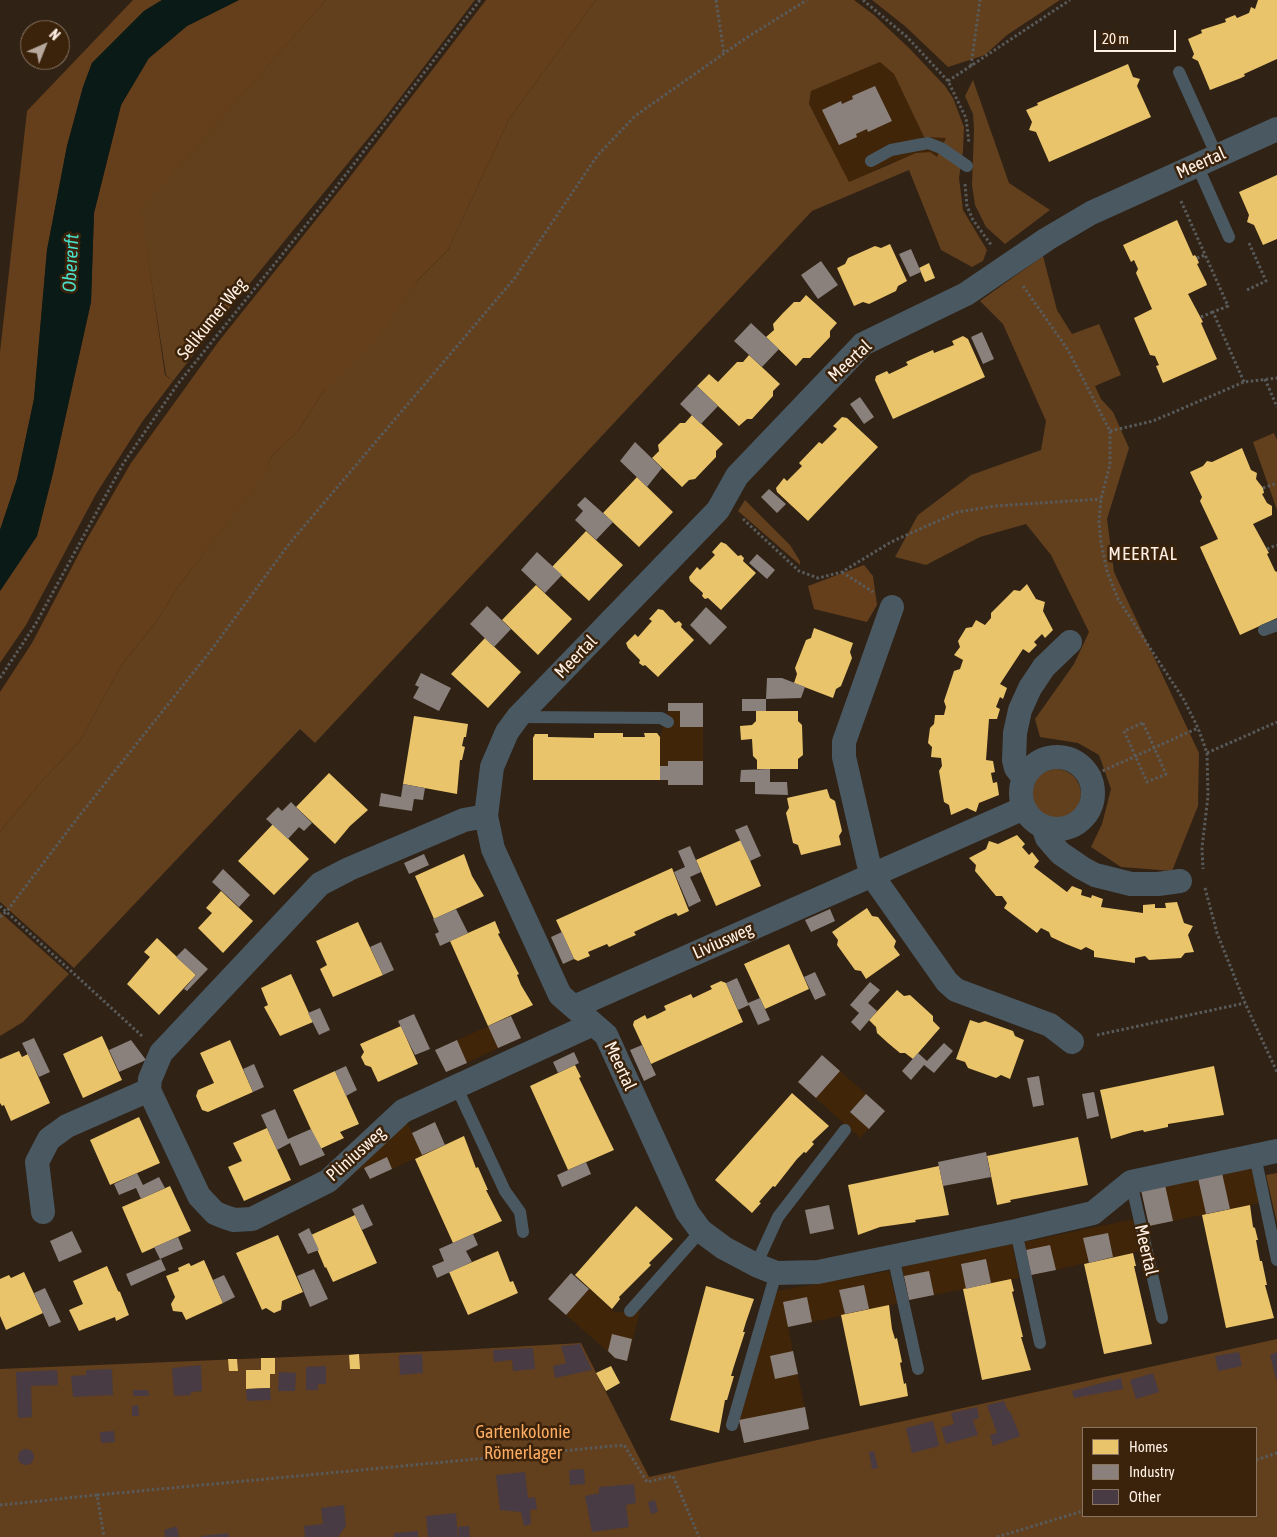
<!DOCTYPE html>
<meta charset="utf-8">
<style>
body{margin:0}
#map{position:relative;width:1277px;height:1537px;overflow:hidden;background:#302215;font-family:"Asap Condensed",sans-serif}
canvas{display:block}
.legend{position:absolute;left:1082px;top:1427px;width:175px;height:90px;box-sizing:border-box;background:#3b220a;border:1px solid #897462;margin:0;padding:6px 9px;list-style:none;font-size:15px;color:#fef0e5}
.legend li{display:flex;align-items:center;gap:10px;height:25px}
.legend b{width:25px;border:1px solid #897462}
.north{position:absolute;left:20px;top:20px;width:50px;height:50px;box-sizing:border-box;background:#3b220a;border:1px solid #897462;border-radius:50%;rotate:44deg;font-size:14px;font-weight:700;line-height:20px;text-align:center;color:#fef0e5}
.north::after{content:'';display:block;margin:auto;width:18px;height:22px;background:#b6a89c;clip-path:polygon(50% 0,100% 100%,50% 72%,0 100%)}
.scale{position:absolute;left:1094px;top:30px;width:82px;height:22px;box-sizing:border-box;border:2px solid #fef0e5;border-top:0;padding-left:6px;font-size:15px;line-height:18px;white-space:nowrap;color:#fef0e5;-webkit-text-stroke:4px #3b220a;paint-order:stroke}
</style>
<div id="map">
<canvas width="1277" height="1537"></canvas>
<ul class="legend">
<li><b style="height:14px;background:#e9c46a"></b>Homes</li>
<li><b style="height:14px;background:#8a817c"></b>Industry</li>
<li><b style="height:14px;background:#483b43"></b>Other</li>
</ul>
<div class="north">N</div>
<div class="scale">20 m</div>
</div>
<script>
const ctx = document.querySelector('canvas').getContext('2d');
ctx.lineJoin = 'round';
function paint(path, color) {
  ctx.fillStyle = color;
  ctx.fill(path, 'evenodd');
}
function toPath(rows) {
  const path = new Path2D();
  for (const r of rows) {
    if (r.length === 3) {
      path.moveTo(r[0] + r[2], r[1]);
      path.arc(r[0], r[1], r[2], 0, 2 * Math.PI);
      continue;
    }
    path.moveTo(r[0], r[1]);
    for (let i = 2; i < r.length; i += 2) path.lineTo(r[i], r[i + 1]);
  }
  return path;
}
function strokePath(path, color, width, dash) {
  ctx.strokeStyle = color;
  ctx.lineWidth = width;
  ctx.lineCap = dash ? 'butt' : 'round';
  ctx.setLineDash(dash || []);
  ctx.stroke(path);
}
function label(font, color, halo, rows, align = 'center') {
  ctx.font = font + ' "Asap Condensed",sans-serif';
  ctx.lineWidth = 5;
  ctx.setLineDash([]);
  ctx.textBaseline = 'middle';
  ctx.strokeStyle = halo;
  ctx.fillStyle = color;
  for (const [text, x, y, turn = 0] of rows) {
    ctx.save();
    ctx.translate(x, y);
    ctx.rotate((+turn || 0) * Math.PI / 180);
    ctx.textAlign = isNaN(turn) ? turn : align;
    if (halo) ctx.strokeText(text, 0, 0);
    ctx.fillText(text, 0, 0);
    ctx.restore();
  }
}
const built = toPath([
 [880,62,894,74,924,137,946,138,937,157,892,162,849,183,809,104,811,91],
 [668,703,703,703,703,785,660,780,660,737,668,711],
 [511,1016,521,1038,446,1072,435,1050],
 [822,1055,885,1111,860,1138,798,1082],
 [407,1121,412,1133,435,1122,445,1145,370,1179,364,1168,352,1173],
 [1252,1167,1260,1203,1149,1226,1141,1190],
 [1134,1219,1141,1251,1031,1275,1024,1242],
 [1012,1244,1019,1278,909,1300,902,1267],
 [889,1271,897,1304,788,1327,809,1429,744,1443,739,1420,777,1291],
 [571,1273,615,1312,640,1311,627,1361,615,1358,548,1299]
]);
const green = toPath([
 [326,0,475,0,384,119,229,309,173,381,166,375,140,209],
 [596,0,854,0,874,15,910,49,945,86,953,98,964,127,963,151,959,178,963,210,987,250,983,261,972,267,941,250,909,170,812,211,315,743,300,729,74,968,0,902,0,832,41,782,80,741,122,664,156,622,178,587,262,476,272,456,298,431,323,392,386,323,419,279,448,250,509,119],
 [880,62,894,74,924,137,946,138,937,157,930,152,916,153,849,182,809,104,811,91],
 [872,0,1060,0,1007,35,985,55,948,67,906,27],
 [973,80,1009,183,1050,210,1005,244,986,227,975,205,972,185,974,129,973,114,965,96],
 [1043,256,1057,310,1072,334,1099,324,1121,375,1095,386,1101,399,1113,412,1129,448,1107,519,1114,572,1199,753,1198,806,1172,871,1121,867,1091,847,1102,824,1111,789,1099,755,1078,743,1040,737,1035,719,1074,664,1089,632,1051,555,1026,524,980,537,926,565,895,557,918,515,971,475,1041,450,1046,421,1003,324,980,301],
 [1274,433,1277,440,1277,510,1253,442],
 [745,500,790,545,800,561,800,565,738,511],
 [1056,794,25],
 [0,912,69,974,23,1022,0,1036],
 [1277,1173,1277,1223,1266,1175],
 [1277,1339,1277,1537,0,1537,0,1369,458,1350,581,1343,649,1477],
 [1083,1428,1256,1428,1256,1516,1083,1516]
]);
const forest = toPath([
 [133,0,162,0,144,11,92,63,83,87,67,146,47,250,34,399,17,479,0,530,0,352,27,111],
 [239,0,326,0,141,209,165,375,173,381,142,422,96,494,26,625,0,663,0,591,37,536,53,473,91,302,94,213,121,105,148,59,187,26],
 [486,0,596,0,509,119,448,250,419,279,372,344,323,392,298,431,272,456,263,476,178,587,156,622,122,664,80,741,41,782,0,832,0,692,32,643,84,544,131,463,219,341,343,186],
 [864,565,873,576,877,605,867,622,814,609,808,586]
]);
const water = toPath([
 [162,0,239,0,187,26,149,58,121,105,94,213,91,302,53,473,37,536,0,591,0,530,17,479,34,399,47,250,67,146,83,87,92,63,144,11]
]);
const homes = toPath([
 [1258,0,1277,0,1277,59,1244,74,1245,76,1241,78,1210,90,1198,61,1192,58,1194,54,1188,39,1202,33,1201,30,1226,22,1225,19,1235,15,1237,18,1249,13,1251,7,1255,9],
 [1128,64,1133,77,1140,79,1137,86,1151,117,1049,162,1036,132,1029,130,1032,122,1026,110,1038,105,1037,103],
 [1277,175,1277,239,1263,245,1254,225,1247,222,1249,215,1239,192],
 [1177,220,1193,256,1195,255,1197,258,1199,263,1197,264,1206,282,1207,285,1188,294,1203,322,1201,323,1217,359,1163,383,1156,366,1159,365,1155,356,1150,355,1134,318,1152,309,1136,273,1138,269,1134,260,1131,262,1123,245],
 [890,244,907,281,898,286,896,291,869,304,863,302,854,306,837,268,845,264,848,258,875,246,881,248],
 [929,263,935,278,925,282,919,268],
 [806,295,837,323,830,331,830,337,810,358,803,358,796,366,766,337,774,330,773,324,783,313,794,302,800,302],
 [963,336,968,339,985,377,893,419,875,380,876,376,887,371,889,374,908,365,906,362,919,356,933,350,934,353,954,345,952,341],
 [749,355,780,384,773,391,773,396,752,419,747,419,739,426,697,386,709,374,718,382,737,362,743,362],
 [692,415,723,444,716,451,716,457,695,479,689,480,682,487,652,458,659,451,658,445,680,423,685,423],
 [842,417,847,418,878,447,808,521,777,492,776,488,784,478,787,481,802,466,799,463,819,442,822,444,837,429,833,426],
 [1242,448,1251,470,1257,473,1256,479,1263,488,1264,493,1262,494,1267,503,1272,506,1272,515,1253,524,1269,553,1267,554,1275,571,1277,572,1277,618,1240,635,1200,547,1218,539,1200,501,1202,497,1190,472,1203,466,1207,461,1212,462],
 [637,477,673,512,639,547,603,513],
 [586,531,623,565,589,601,552,567],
 [721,542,726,544,738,556,741,555,744,558,743,561,756,573,721,610,708,598,705,599,702,596,703,593,690,581,689,577,697,567,700,570,715,555,712,552],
 [1027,584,1036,599,1045,602,1043,611,1053,630,1045,638,1042,634,1034,642,1037,645,1029,653,1023,649,1000,684,1007,688,1003,699,1000,697,996,707,1000,709,997,719,989,719,986,760,993,761,995,772,991,773,993,783,997,782,999,795,979,803,976,812,967,808,951,815,949,805,944,802,939,771,942,766,941,758,931,757,932,747,928,743,930,728,934,724,935,715,944,715,946,707,944,701,954,671,960,669,963,660,954,655,960,647,958,641,966,628,972,627,976,620,985,625,991,618,991,613,1014,590,1020,591],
 [536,585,572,619,538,655,502,620],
 [658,609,663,610,675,623,679,621,682,624,681,627,694,640,658,677,645,665,643,666,639,663,640,660,628,648,626,643,635,634,638,637,652,621,649,619],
 [814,628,853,643,850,652,852,658,841,686,836,689,833,698,794,683,797,674,795,668,806,640,811,638],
 [485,638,521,672,488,708,451,674],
 [756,711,798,711,798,721,802,725,803,755,798,759,798,769,757,769,757,760,753,756,752,739,741,740,740,726,752,725,756,721],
 [414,716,468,724,466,737,464,737,462,746,465,747,462,760,460,760,457,794,403,784],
 [594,733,623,733,623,737,645,737,644,733,657,733,660,737,660,780,533,780,533,738,535,734,548,734,548,737,594,738],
 [329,773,368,810,350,826,335,844,296,807],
 [827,789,830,798,835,801,842,831,839,836,841,845,801,855,798,845,793,843,786,813,789,808,787,798],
 [273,824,309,859,274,895,238,861],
 [1017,835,1025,844,1022,847,1029,855,1032,852,1039,861,1034,867,1067,892,1072,886,1082,890,1081,895,1091,898,1092,895,1103,899,1101,907,1143,913,1143,905,1155,904,1155,908,1166,908,1165,903,1177,902,1184,923,1193,926,1188,935,1194,952,1185,953,1181,958,1149,960,1145,956,1135,958,1135,963,1094,957,1094,951,1086,947,1081,950,1066,944,1051,937,1049,932,1041,928,1037,933,1004,908,1007,903,1002,896,996,896,975,871,976,865,969,858,986,849,989,841,998,844],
 [741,840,761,886,716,906,696,860],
 [464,854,472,876,484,896,434,919,415,876],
 [672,868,689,911,678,916,676,913,666,917,634,932,636,935,622,941,609,947,607,944,588,952,590,956,578,961,574,959,556,920],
 [221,891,253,921,223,953,198,928,212,913,206,908],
 [867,908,872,916,878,917,896,941,894,947,900,955,866,979,861,971,855,970,837,945,838,940,832,932],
 [495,921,500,933,498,934,519,974,517,975,521,985,533,1005,488,1026,450,941],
 [358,922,383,975,333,997,320,969,327,965,316,941],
 [157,938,196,975,159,1015,127,984,150,957,144,952],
 [789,944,809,989,765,1009,744,964],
 [291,974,313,1022,280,1036,264,1007,268,1005,261,988],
 [721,981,726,983,743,1022,651,1064,633,1025,634,1021,645,1015,647,1019,656,1015,666,1010,664,1006,691,994,693,998,712,989,710,986],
 [897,990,904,996,910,995,933,1016,933,1021,940,1028,913,1059,905,1053,900,1053,888,1043,877,1033,876,1027,869,1020],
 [970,1020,979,1023,985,1021,1013,1031,1015,1036,1024,1040,1010,1079,1001,1075,996,1078,968,1068,965,1062,956,1059],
 [401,1026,418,1064,378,1082,371,1067,365,1065,361,1057,364,1052,360,1044],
 [102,1036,122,1080,83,1098,63,1054],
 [230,1040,253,1092,208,1112,202,1110,196,1096,198,1090,214,1083,200,1053],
 [19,1051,22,1057,28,1054,50,1103,11,1121,4,1105,2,1106,0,1103,0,1059],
 [575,1065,581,1077,579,1078,614,1150,568,1170,530,1086],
 [1214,1066,1224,1115,1168,1124,1168,1127,1144,1132,1143,1130,1133,1132,1111,1139,1100,1090],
 [335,1071,359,1124,340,1132,344,1138,320,1149,293,1090],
 [792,1093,829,1126,812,1142,814,1144,806,1153,804,1152,797,1159,775,1187,773,1186,759,1202,761,1203,752,1213,715,1180],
 [139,1117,160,1163,110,1185,90,1140],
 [267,1128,291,1180,244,1201,228,1167,242,1161,233,1143],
 [464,1136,476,1168,478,1167,488,1190,486,1190,502,1221,453,1243,415,1159],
 [1078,1137,1088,1185,1010,1200,1011,1202,997,1205,987,1156],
 [939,1166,949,1215,915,1220,916,1222,880,1227,858,1235,848,1185],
 [170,1186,191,1231,142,1253,122,1207],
 [1250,1205,1253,1227,1255,1228,1258,1240,1256,1240,1258,1251,1260,1261,1262,1261,1267,1285,1265,1285,1274,1318,1226,1328,1202,1215],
 [636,1206,673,1239,649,1263,651,1265,619,1297,620,1299,612,1309,575,1275],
 [355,1215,377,1263,333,1282,326,1267,325,1268,311,1235],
 [278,1235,303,1292,282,1301,281,1310,274,1313,266,1308,262,1310,236,1253],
 [498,1251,510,1282,513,1281,518,1293,468,1315,449,1272],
 [1133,1253,1136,1266,1134,1266,1152,1344,1104,1354,1084,1264],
 [204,1260,223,1303,186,1320,182,1312,173,1311,171,1304,175,1297,166,1276,179,1271,178,1268,189,1263,191,1266],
 [107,1266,118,1291,120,1292,129,1315,116,1321,115,1317,79,1331,69,1310,83,1304,73,1281],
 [24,1272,43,1313,6,1330,0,1316,0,1279,9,1275,11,1278],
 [1011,1279,1014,1291,1012,1292,1023,1337,1021,1337,1031,1370,982,1380,963,1289],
 [706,1286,754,1299,746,1322,743,1332,745,1332,734,1366,731,1376,734,1376,727,1400,725,1400,719,1433,670,1420],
 [889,1305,892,1329,895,1339,897,1338,902,1362,900,1363,904,1384,906,1383,908,1396,860,1406,841,1315],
 [359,1354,360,1369,350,1369,349,1355],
 [261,1358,275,1358,275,1374,270,1374,270,1388,246,1389,246,1370,261,1370],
 [228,1359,237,1359,238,1371,229,1371],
 [611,1366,620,1383,606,1391,596,1373]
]);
const industry = toPath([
 [875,86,892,121,868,132,867,129,856,134,857,137,839,145,822,110,841,101,842,104,853,99,852,96],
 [911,249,921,272,910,277,899,254],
 [821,261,838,285,818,299,801,275],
 [751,323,779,349,762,367,734,341],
 [982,332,994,359,983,364,971,337],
 [697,386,718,406,701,424,680,404],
 [860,397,874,417,864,424,850,404],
 [635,442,662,468,647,487,620,461],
 [769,489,786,504,777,513,761,497],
 [585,497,613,522,596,540,575,520,583,511,577,505],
 [537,552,562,575,545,593,521,570],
 [757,554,775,570,767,579,749,563],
 [487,606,511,629,494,647,470,624],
 [706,607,727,627,710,645,690,625],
 [421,673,451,688,439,711,413,698,419,687,415,685],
 [767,678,782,678,805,687,801,698,766,699],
 [742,699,766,699,766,711,742,711],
 [668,703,703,703,703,727,680,727,680,711,668,711],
 [668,761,703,761,703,785,668,785,668,780,660,780,660,766,668,766],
 [770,769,770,782,787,782,788,795,755,794,755,782,740,782,741,770],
 [403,784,425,788,423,800,414,799,412,811,379,806,381,793,401,797],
 [291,802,312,823,304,831,299,827,288,839,266,819,278,807,282,811],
 [747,825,761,856,750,861,735,830],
 [690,846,701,872,690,877,701,901,689,907,674,872,685,867,678,851],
 [424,854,429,865,409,874,404,863],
 [223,869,250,895,239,907,212,882],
 [456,909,468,933,440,946,435,934,439,932,433,919],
 [830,909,835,921,811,932,805,920],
 [562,932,574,959,563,964,551,937],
 [381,942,394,970,383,975,370,947],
 [185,948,208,969,187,991,184,989,196,975,176,957],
 [815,972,826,995,815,1000,804,977],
 [737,978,748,1003,760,998,770,1020,758,1025,749,1005,738,1010,726,983],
 [870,982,880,990,868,1003,877,1011,860,1031,851,1022,859,1013,850,1005],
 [320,1008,330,1030,319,1035,308,1013],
 [414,1014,430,1049,415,1055,398,1021],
 [511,1016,521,1038,498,1048,488,1026],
 [34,1038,50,1072,39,1077,22,1043],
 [131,1040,146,1060,119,1072,109,1050],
 [457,1040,467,1063,446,1072,435,1050],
 [944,1043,953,1051,934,1073,924,1065,911,1080,902,1071,918,1053,927,1061],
 [642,1045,656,1075,644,1081,630,1050],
 [574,1052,579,1063,558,1073,553,1062],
 [822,1055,840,1071,816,1098,798,1082],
 [254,1064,264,1087,253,1092,243,1069],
 [346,1066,357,1090,346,1096,335,1071],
 [1039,1076,1044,1105,1033,1107,1027,1078],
 [1094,1092,1099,1116,1087,1119,1082,1094],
 [866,1094,885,1111,869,1129,850,1112],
 [275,1109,288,1139,311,1129,325,1155,300,1166,290,1143,277,1150,261,1115],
 [435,1122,445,1145,422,1155,412,1133],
 [986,1152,991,1177,943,1186,938,1162],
 [387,1157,392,1169,370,1179,364,1168],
 [586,1162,591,1174,562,1187,557,1175],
 [137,1173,143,1185,159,1177,165,1188,141,1199,136,1188,119,1195,114,1184],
 [1222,1173,1230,1209,1206,1214,1198,1178],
 [1165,1185,1173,1221,1149,1226,1141,1190],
 [363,1204,373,1225,362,1230,352,1209],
 [829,1205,834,1229,810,1234,805,1210],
 [309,1228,319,1250,308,1254,298,1234],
 [72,1231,82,1252,59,1262,50,1241],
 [1108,1233,1113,1257,1089,1263,1083,1238],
 [473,1234,478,1245,466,1251,472,1262,437,1278,432,1266,444,1261,439,1249],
 [178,1237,183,1249,160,1259,154,1247],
 [1050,1245,1056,1270,1031,1275,1026,1250],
 [161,1259,166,1270,131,1286,126,1274],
 [986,1259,991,1283,966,1289,961,1264],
 [314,1269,328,1299,310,1307,297,1276],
 [929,1271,934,1295,909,1300,904,1276],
 [571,1273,589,1289,566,1315,548,1299],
 [224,1275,235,1297,223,1303,213,1280],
 [864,1285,869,1309,845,1314,839,1290],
 [45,1288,61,1322,49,1327,34,1293],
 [807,1297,812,1322,788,1327,783,1302],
 [612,1334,632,1339,627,1361,615,1358,608,1351],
 [793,1351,798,1374,775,1379,770,1356],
 [805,1407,809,1429,744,1443,739,1420]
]);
const building = toPath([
 [580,1344,592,1370,555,1378,553,1366,566,1363,561,1346],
 [533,1348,535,1369,513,1371,512,1360,494,1362,493,1350],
 [1239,1352,1242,1366,1218,1371,1215,1356],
 [1277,1352,1277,1379,1276,1379,1270,1355],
 [422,1354,423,1373,400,1375,399,1355],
 [201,1365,202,1391,191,1392,191,1395,174,1396,172,1368],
 [326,1366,326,1384,318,1384,318,1390,306,1390,306,1367],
 [112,1369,113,1395,73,1397,71,1376,86,1375,86,1370],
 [57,1370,58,1385,31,1386,32,1417,18,1418,16,1372],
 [279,1372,296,1373,295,1391,278,1391],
 [1153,1373,1159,1392,1136,1399,1130,1380],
 [1121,1378,1123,1389,1074,1398,1072,1391],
 [270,1388,271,1400,247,1401,246,1389],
 [133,1390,148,1390,149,1396,133,1396],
 [1004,1401,1008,1411,1010,1411,1020,1436,993,1446,990,1435,997,1433,987,1405],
 [138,1405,139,1416,132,1416,132,1406],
 [977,1407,979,1418,973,1420,978,1435,946,1444,941,1428,954,1424,951,1413],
 [933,1421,939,1446,912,1453,906,1428],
 [114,1431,115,1442,101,1443,100,1432],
 [26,1457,8],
 [874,1451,878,1468,872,1469,869,1452],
 [584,1469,585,1484,570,1485,569,1470],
 [525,1472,528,1498,535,1497,537,1509,530,1510,531,1524,524,1526,521,1512,500,1510,496,1475],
 [634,1484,636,1503,626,1505,629,1527,592,1532,585,1496,599,1493,599,1487],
 [655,1500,658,1512,651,1514,648,1502],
 [344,1505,346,1526,338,1537,305,1537,304,1526,323,1524,321,1508],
 [456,1513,458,1537,428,1537,426,1516],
 [469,1526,470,1537,459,1537,458,1527],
 [174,1527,177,1527,179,1537,165,1537,164,1530],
 [418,1531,418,1537,394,1537,394,1533],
 [228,1533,229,1537,201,1537,201,1536]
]);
const path = toPath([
 [716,0,724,54],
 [863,0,907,37,948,81,966,118,969,143],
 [971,66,980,0],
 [948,81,1070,0],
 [965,184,967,206,973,220,992,246],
 [1181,201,1228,306,1213,312,1244,382],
 [1197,258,1205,255],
 [1023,286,1068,350,1110,431,1110,464,1101,499,1099,521,1101,542,1107,571,1118,599,1184,700,1198,728,1207,753,1208,796,1202,848,1203,869],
 [1247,290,1266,281,1249,243],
 [1201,317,1213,312],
 [1265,379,1277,407],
 [1110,431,1153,421,1244,382,1277,378],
 [1263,488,1277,483],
 [743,519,799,571,818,578,842,572,891,542,958,512,995,506,1101,499],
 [1267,549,1277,545],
 [842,572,873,592],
 [0,678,35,625,123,464,177,385,327,199,480,0],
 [1143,723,1166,774,1147,782,1124,731,1143,723],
 [1207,753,1277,722],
 [1089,777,1198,728],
 [1205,888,1217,933,1245,1003,1277,1072],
 [0,906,142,1036],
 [0,917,7,911,76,820,212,649,289,544,514,279,597,156,635,116,746,38,807,0],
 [1097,1035,1245,1003],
 [1256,1460,1277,1453],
 [97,1495,624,1445,647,1482,673,1476,699,1537],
 [0,1505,97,1495,104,1537],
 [997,1537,1083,1511]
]);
const lane = toPath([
 [1179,72,1217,156],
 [871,161,891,150,928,143,941,148,967,166],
 [1197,165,1229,237],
 [1264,630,1277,625],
 [519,717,661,718,668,722],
 [456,1086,505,1191,520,1212,523,1232],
 [1255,1156,1277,1260],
 [1131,1182,1162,1318],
 [1016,1231,1040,1343],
 [893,1256,918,1369],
 [756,1265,778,1217,845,1130],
 [630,1311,701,1231],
 [732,1425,776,1273]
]);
const street = toPath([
 [1277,129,1091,213,1047,239,966,294,863,344,737,476,718,510,518,717,507,732,492,767,486,816,493,849,560,995,606,1035,687,1212,701,1231,724,1248,756,1265,776,1273,818,1272,1016,1231,1093,1213,1131,1182,1277,1151],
 [892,607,844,742,844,757,871,874,947,982,956,990,1050,1025,1072,1042],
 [1057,793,36],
 [1024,778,1016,768,1014,760,1015,733,1020,710,1030,688,1044,667,1070,642],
 [486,816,464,820,349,869,320,884,161,1053,150,1079,149,1090,199,1196,215,1213,225,1217,234,1220,252,1219,328,1181,403,1111,593,1024],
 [1043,826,1047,838,1060,853,1082,868,1095,875,1131,884,1158,884,1180,881],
 [574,1007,1024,808],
 [43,1212,37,1162,49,1139,67,1126,149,1090]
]);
const streetNames = [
 ["Meertal",1201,163,-24],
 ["Selikumer Weg",212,319,-51],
 ["Meertal",850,361,-43],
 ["Meertal",576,657,-46],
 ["Liviusweg",723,941,-24],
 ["Meertal",620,1066,65],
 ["Pliniusweg",356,1154,-42],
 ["Meertal",1146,1250,77]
];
const parkNames = [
 ["Gartenkolonie",523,1432],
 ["Römerlager",523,1453]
];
const waterNames = [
 ["Obererft",71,263,-87]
];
const neighbourhoodNames = [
 ["MEERTAL",1143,554]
];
paint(built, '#412508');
paint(green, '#623f1d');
paint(forest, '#653f1b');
paint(water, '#0a1a16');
paint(homes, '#e9c46a');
paint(industry, '#8a817c');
paint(building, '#483b43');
strokePath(path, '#595b5b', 3, [2.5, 2.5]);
strokePath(lane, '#4a5861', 12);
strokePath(street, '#4a5861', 24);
label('18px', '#fef0e5', '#3b220a', streetNames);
label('18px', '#fcad64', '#3b220a', parkNames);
label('italic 19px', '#49e0cc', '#3b220a', waterNames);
ctx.letterSpacing = '1px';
label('19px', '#fef0e5', '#3b220a', neighbourhoodNames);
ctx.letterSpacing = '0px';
</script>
